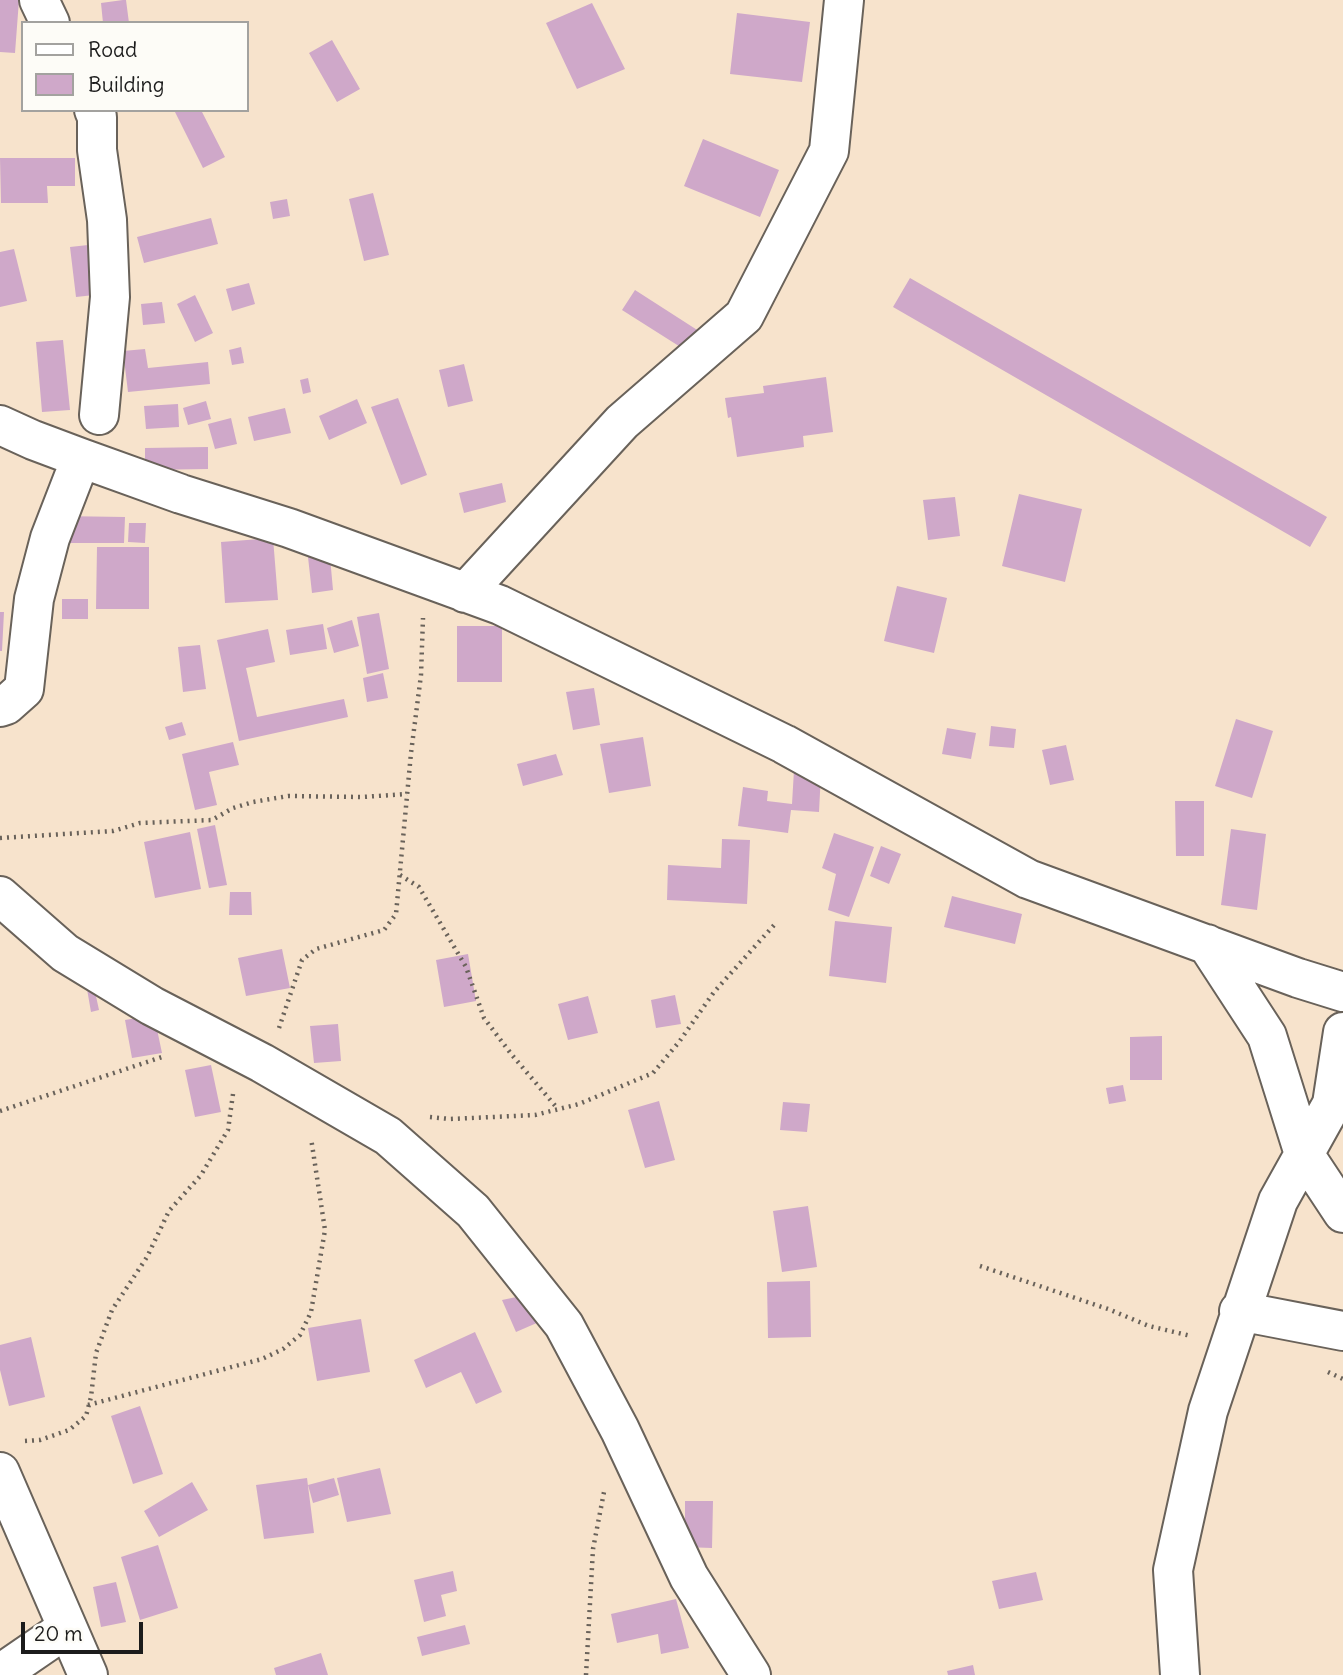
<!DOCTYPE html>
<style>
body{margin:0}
#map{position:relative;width:1343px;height:1675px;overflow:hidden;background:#f7e3cc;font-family:Delius,sans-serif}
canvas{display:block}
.legend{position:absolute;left:21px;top:21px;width:228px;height:91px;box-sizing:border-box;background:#fdfcf7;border:2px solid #a3a29f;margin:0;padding:9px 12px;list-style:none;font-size:21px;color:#1c1c1c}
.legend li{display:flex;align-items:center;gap:14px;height:35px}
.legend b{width:35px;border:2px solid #a3a29f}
.scale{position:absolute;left:21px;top:1622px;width:122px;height:32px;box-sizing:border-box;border:4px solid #1c1c1c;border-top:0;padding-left:9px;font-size:21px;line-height:24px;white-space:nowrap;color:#1c1c1c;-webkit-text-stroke:5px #fdfcf7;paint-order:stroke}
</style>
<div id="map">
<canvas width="1343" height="1675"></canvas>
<ul class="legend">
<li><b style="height:9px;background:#fff"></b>Road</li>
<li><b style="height:19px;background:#cfa8c9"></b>Building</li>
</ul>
<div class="scale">20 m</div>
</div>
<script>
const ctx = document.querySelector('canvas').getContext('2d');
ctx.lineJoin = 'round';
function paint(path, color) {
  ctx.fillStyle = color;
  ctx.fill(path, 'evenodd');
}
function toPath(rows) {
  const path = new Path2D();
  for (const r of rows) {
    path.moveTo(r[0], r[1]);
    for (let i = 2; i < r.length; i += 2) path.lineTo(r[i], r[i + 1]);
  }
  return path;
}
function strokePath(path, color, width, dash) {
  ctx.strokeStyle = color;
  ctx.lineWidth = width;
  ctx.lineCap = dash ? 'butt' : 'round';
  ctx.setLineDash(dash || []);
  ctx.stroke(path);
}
const building = toPath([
 [0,0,19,0,15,53,0,52],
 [123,0,126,0,129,23,103,23,101,3],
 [592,3,625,69,577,89,546,23],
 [737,13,810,22,802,82,730,74],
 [332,40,360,89,337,102,309,53],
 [174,110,201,110,225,157,203,168],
 [703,139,779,170,760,217,684,186],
 [0,158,75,158,75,186,47,186,48,203,1,203],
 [373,193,389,255,364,261,349,199],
 [287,199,290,216,273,219,270,202],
 [211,218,218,244,144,263,137,237],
 [97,244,103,294,76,297,70,247],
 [14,249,27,301,0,307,0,252],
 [910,278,1327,517,1310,547,893,307],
 [249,283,255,304,232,311,226,289],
 [635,290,705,335,693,355,622,310],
 [195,295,213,333,195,342,177,304],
 [162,302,165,323,143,325,141,304],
 [63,340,70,410,42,412,36,342],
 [241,347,244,363,232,365,229,350],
 [145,349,148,368,208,362,210,384,128,392,123,351],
 [464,364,473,401,448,407,439,370],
 [826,377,833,432,803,436,804,447,737,457,731,417,728,418,725,398,764,393,763,386],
 [308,378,311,392,303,394,300,380],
 [398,398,427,475,401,485,371,407],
 [357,399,367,423,329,440,319,416],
 [206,401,211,419,188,425,183,408],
 [178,404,179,427,146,429,144,406],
 [285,408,291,433,254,441,248,417],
 [231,418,237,444,215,449,208,424],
 [208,447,208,469,145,470,145,448],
 [502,483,506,502,464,513,459,493],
 [1019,494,1082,509,1065,582,1002,566],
 [955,497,960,536,928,540,923,500],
 [60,516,125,517,124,543,60,543],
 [129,523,146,523,145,543,128,542],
 [273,538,278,600,225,603,221,542],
 [329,546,333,590,312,593,307,548],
 [97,547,149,547,149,609,96,609],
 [897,586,947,598,934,653,884,641],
 [62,599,88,599,88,619,62,619],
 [0,612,4,612,2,651,0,651],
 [379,613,389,669,367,674,357,617],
 [352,620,359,646,334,653,327,628],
 [323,624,327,649,290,655,286,630],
 [457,626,502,626,502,682,457,682],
 [268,629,275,662,246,668,257,717,344,699,348,717,239,741,217,640],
 [200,645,206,689,183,692,178,647],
 [383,673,388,698,367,702,363,678],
 [594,688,600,725,573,730,566,692],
 [1236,719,1273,731,1252,798,1215,786],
 [182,722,186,735,169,740,165,727],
 [991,726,1016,729,1014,748,989,746],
 [947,728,976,733,971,759,942,754],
 [643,737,651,786,609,793,600,744],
 [233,742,239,765,209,772,217,805,195,810,182,754],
 [1066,745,1074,780,1050,785,1042,750],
 [556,754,563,775,523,786,517,764],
 [794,770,821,773,819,812,791,810,788,833,738,826,743,787,768,791,767,801,792,804],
 [1175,801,1204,801,1204,856,1176,856],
 [215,825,227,885,209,888,197,829],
 [1231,829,1266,834,1257,910,1221,905],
 [190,832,201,889,155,898,144,842],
 [834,833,874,847,849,917,828,910,836,874,822,868],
 [722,839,750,840,747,904,667,900,668,865,721,868],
 [881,846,901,854,889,884,870,876],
 [230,892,251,892,252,915,229,915],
 [952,896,1022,914,1015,944,944,927],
 [835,921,892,927,886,983,829,976],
 [282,949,290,988,246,996,238,958],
 [468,954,476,1001,444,1007,436,960],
 [94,987,99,1010,91,1012,87,989],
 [675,995,681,1024,656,1028,651,1000],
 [588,996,598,1033,568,1040,558,1004],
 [154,1015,162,1053,132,1058,125,1020],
 [338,1024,341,1061,314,1063,310,1026],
 [1162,1036,1162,1080,1130,1080,1130,1037],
 [211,1065,221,1112,195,1117,185,1070],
 [1123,1085,1126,1101,1109,1104,1106,1088],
 [659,1101,675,1160,645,1168,628,1110],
 [783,1102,810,1104,807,1132,780,1130],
 [808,1206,817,1267,782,1272,773,1211],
 [810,1281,811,1337,768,1338,767,1282],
 [526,1295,539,1322,516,1332,502,1300],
 [361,1319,370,1372,317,1381,308,1328],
 [475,1332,502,1392,476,1404,461,1372,426,1388,414,1360],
 [31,1337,45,1397,9,1406,0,1370,0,1345],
 [140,1406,163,1474,133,1484,111,1416],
 [380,1468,391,1514,347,1522,337,1478],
 [307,1478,314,1533,264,1539,256,1485],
 [334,1478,339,1495,313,1503,308,1485],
 [192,1482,208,1510,159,1537,144,1511],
 [685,1501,713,1501,712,1548,685,1547],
 [158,1545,178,1608,140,1620,121,1557],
 [453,1571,457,1591,441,1595,446,1616,424,1622,414,1580],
 [1036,1572,1043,1600,999,1609,992,1581],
 [116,1582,126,1622,101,1627,93,1587],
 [676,1599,689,1648,661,1654,658,1634,617,1643,611,1614],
 [465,1625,470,1644,422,1656,417,1637],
 [321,1653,328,1675,276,1675,274,1668],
 [973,1665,975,1675,948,1675,947,1671]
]);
const path = toPath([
 [0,838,113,831,140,823,212,820,233,808,253,802,288,796,362,797,407,794],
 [400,875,419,887,466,967,484,1018,512,1055,558,1109],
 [279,1028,302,960,316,949,384,930,396,914,411,753,421,675,423,618],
 [0,1111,162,1057],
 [430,1117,450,1119,535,1115,579,1104,653,1073,679,1042,714,992,775,924],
 [980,1266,1108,1309,1149,1326,1191,1336],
 [1328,1372,1343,1379],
 [88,1405,262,1359,283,1349,300,1335,311,1312,325,1230,311,1138],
 [25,1441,40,1440,69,1430,86,1416,91,1397,96,1353,112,1310,147,1257,169,1211,201,1175,228,1130,233,1094],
 [586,1675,593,1549,604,1492]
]);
const street = toPath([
 [39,0,50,23],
 [94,110,97,117,97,150,107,220,110,297,99,415],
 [0,425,33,440,81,458,181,494,289,528,500,605,784,744,1028,879,1298,978,1343,992],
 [465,593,622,422,744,316,829,151,844,0],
 [0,707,6,705,24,689,34,599,50,538,81,458],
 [0,896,65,953,152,1006,262,1063,388,1136,473,1211,564,1325,620,1430,689,1577,751,1675],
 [1207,944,1267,1036,1304,1154,1343,1213],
 [1239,1311,1343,1331],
 [0,1472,88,1675],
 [0,1674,67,1628],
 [1180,1675,1173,1570,1208,1411,1278,1201,1332,1104,1343,1032]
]);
paint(building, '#cfa8c9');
strokePath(street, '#69625a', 42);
strokePath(path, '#69625a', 4.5, [2, 5]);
strokePath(street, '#fff', 38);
</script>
